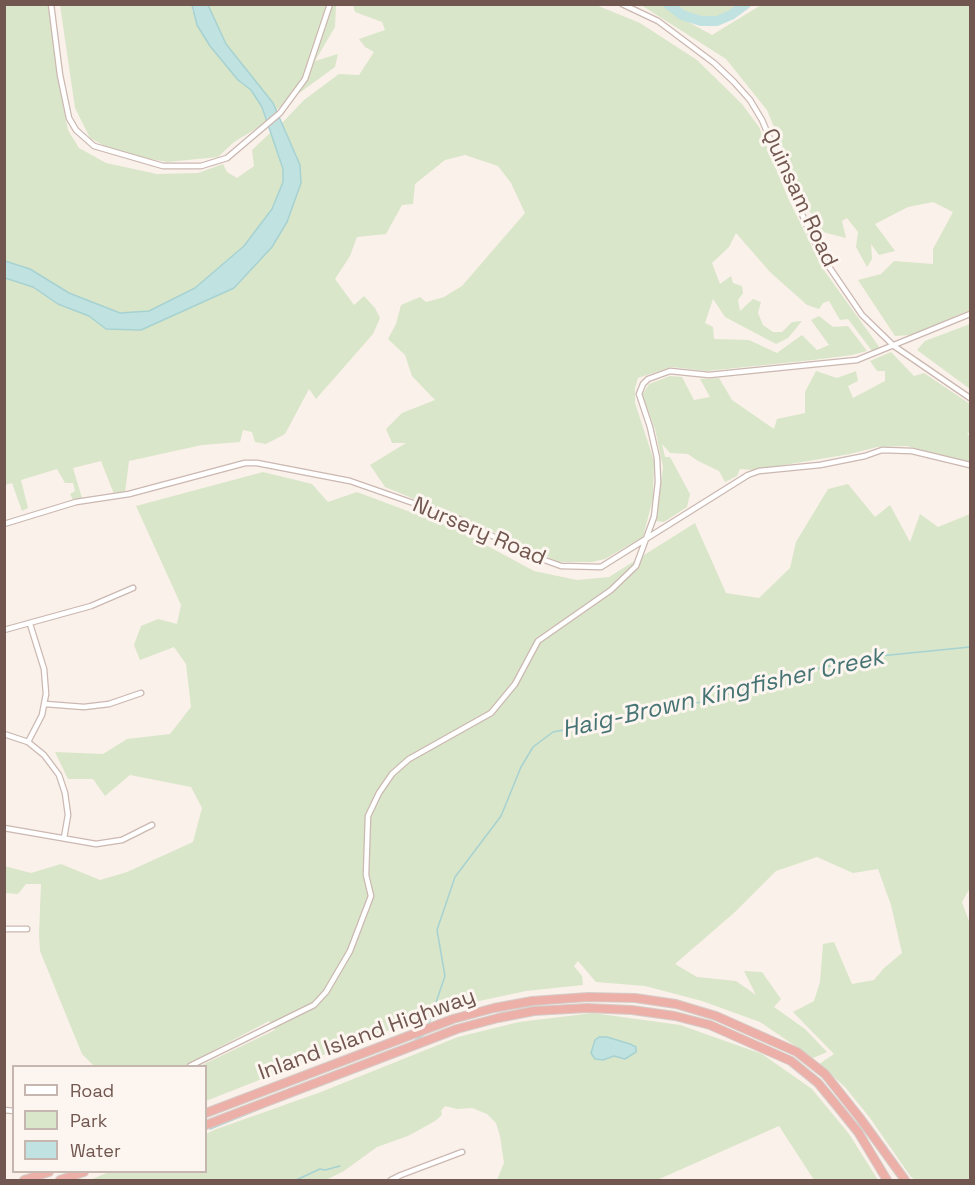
<!DOCTYPE html>
<style>
body{margin:0}
#map{position:relative;width:975px;height:1185px;overflow:hidden;background:#faf1ea;font-family:"Space Grotesk",sans-serif}
canvas{display:block}
.frame{position:absolute;inset:0;border:6px solid #725750;pointer-events:none}
.legend{position:absolute;left:12px;top:1065px;width:195px;height:108px;box-sizing:border-box;background:#fdf6f0;border:2px solid #c5b6b0;margin:0;padding:8px 10px;list-style:none;font-size:18px;color:#725750}
.legend li{display:flex;align-items:center;gap:12px;height:30px}
.legend b{width:30px;border:2px solid #c5b6b0}
</style>
<div id="map">
<canvas width="975" height="1185"></canvas>
<div class="frame"></div>
<ul class="legend">
<li><b style="height:8px;background:#fff"></b>Road</li>
<li><b style="height:16px;background:#d9e6c9"></b>Park</li>
<li><b style="height:16px;background:#c0e2e1"></b>Water</li>
</ul>
</div>
<script>
const ctx = document.querySelector('canvas').getContext('2d');
ctx.lineJoin = 'round';
function paint(path, color) {
  ctx.fillStyle = color;
  ctx.fill(path, 'evenodd');
}
function toPath(rows) {
  const path = new Path2D();
  for (const r of rows) {
    path.moveTo(r[0], r[1]);
    for (let i = 2; i < r.length; i += 2) path.lineTo(r[i], r[i + 1]);
  }
  return path;
}
function strokePath(path, color, width, dash) {
  ctx.strokeStyle = color;
  ctx.lineWidth = width;
  ctx.lineCap = dash ? 'butt' : 'round';
  ctx.setLineDash(dash || []);
  ctx.stroke(path);
}
function label(font, color, halo, rows, align = 'center') {
  ctx.font = font + ' "Space Grotesk",sans-serif';
  ctx.lineWidth = 6;
  ctx.setLineDash([]);
  ctx.textBaseline = 'middle';
  ctx.strokeStyle = halo;
  ctx.fillStyle = color;
  for (const [text, x, y, turn = 0] of rows) {
    ctx.save();
    ctx.translate(x, y);
    ctx.rotate((+turn || 0) * Math.PI / 180);
    ctx.textAlign = isNaN(turn) ? turn : align;
    if (halo) ctx.strokeText(text, 0, 0);
    ctx.fillText(text, 0, 0);
    ctx.restore();
  }
}
const green = toPath([
 [5,5,48,5,57,76,68,130,79,148,106,163,157,174,198,173,223,164,227,172,237,178,254,166,252,150,271,132,283,169,283,182,272,209,244,246,195,288,149,311,120,313,69,293,30,269,5,261],
 [60,5,192,5,192,10,238,80,251,90,262,107,267,122,234,142,218,157,168,162,119,154,90,138,75,108],
 [208,5,336,5,335,27,315,61,338,54,335,67,276,110,273,103,226,44],
 [353,5,596,5,640,23,697,60,742,104,759,127,788,198,823,269,880,348,872,351,848,319,840,320,829,301,823,303,819,309,807,305,770,272,736,233,729,247,712,263,720,284,731,276,733,283,742,286,743,293,738,300,740,311,753,299,761,302,758,313,763,325,773,332,782,332,792,322,802,321,788,338,776,344,725,317,713,299,705,323,713,327,714,339,749,340,777,353,802,335,817,350,829,345,811,320,819,316,833,327,848,326,867,351,852,355,813,360,707,371,671,367,638,378,635,388,635,403,654,461,653,498,643,537,605,559,592,562,558,562,521,543,385,487,370,465,406,443,392,443,386,429,402,413,435,400,412,376,405,355,388,339,396,324,401,305,420,297,426,302,444,297,462,286,525,213,511,183,498,166,465,155,445,160,415,184,413,204,402,205,386,234,357,237,350,256,335,279,354,305,364,296,375,308,380,318,373,334,316,399,309,389,285,434,266,444,255,442,252,432,243,430,240,442,202,445,129,461,125,493,114,494,101,461,73,468,82,498,73,500,70,494,75,491,73,483,65,483,57,469,21,480,28,508,22,511,12,483,5,485,4,278,33,287,58,304,90,316,106,329,233,288,272,247,287,222,300,165,282,123,304,100,339,74,359,75,374,52,365,47,359,39,385,30,382,22,355,12],
 [641,5,663,5,681,18,712,35,761,5,970,5,970,310,912,335,895,336,858,280,881,274,894,261,933,264,933,249,953,212,933,202,908,207,875,224,895,251,879,255,871,244,872,259,867,267,856,247,858,232,847,218,842,221,846,238,823,232,807,207,767,110,726,59],
 [668,5,746,5,731,15,717,21,701,21,682,15],
 [970,324,970,389,917,350,925,341],
 [891,352,914,376,924,373,970,404,970,432,967,434,970,436,970,462,907,446,877,447,850,454,754,470,740,469,737,476,725,482,719,471,698,461,688,454,670,453,662,444,665,457,670,457,690,494,687,507,664,522,656,521,663,467,655,429,642,395,649,384,670,376,682,377,694,400,710,397,700,379,719,378,732,400,774,429,777,419,805,413,805,392,816,371,837,378,856,371,858,381,848,386,853,398,885,381,885,371,877,371,870,361],
 [263,472,312,484,328,502,357,492,456,529,534,571,577,580,609,577,695,523,726,593,759,598,790,568,796,542,828,489,848,484,875,517,890,505,910,542,920,514,938,527,970,514,970,888,962,902,970,924,970,1180,916,1180,911,1177,870,1118,845,1087,819,1064,834,1054,793,1012,814,1001,820,982,823,944,834,942,852,984,874,980,884,968,902,953,891,905,878,869,853,873,817,857,776,871,735,912,675,964,697,977,736,981,756,995,744,971,762,972,781,999,774,1007,805,1029,827,1052,813,1058,760,1022,702,1001,645,986,596,982,578,961,574,966,582,976,583,985,526,991,465,1004,361,1040,206,1101,206,1066,200,1066,275,1030,269,1021,184,1066,94,1066,82,1054,40,951,39,934,41,884,26,884,18,894,5,893,4,866,31,873,61,864,100,880,127,872,193,842,202,808,191,787,130,775,105,796,93,779,68,779,55,752,103,754,127,739,170,734,191,707,186,664,174,647,140,660,134,645,141,626,158,619,177,624,181,605,136,506],
 [593,1013,680,1025,762,1054,812,1089,849,1134,878,1180,814,1180,779,1126,657,1180,497,1180,504,1163,500,1136,496,1123,487,1114,472,1108,457,1109,445,1106,441,1111,442,1115,435,1121,408,1136,377,1147,344,1171,326,1180,90,1180,109,1172,206,1172,206,1134,214,1130,321,1092,458,1037,519,1022]
]);
const water = toPath([
 [192,5,208,5,226,44,273,103,300,165,301,183,287,222,272,247,234,288,141,330,106,329,89,316,58,304,33,287,5,278,5,261,30,269,69,293,120,313,149,311,195,288,244,246,272,209,283,182,283,169,262,107,251,90,238,80,210,46,197,25,192,5],
 [599,1037,607,1037,630,1044,636,1047,636,1052,625,1059,614,1056,603,1060,595,1059,591,1053,595,1040,599,1037]
]);
const stream = toPath([
 [429,1023,445,976,437,930,455,877,501,816,521,767,533,747,553,732,610,722,631,711,711,701,762,681,870,657,970,647],
 [414,1041,425,1034],
 [210,1129,279,1101],
 [296,1180,320,1169,325,1170,340,1166]
]);
const river = toPath([
 [668,4,682,15,701,21,717,21,731,15,746,4]
]);
const street = toPath([
 [51,4,60,75,69,118,76,130,94,146,163,166,201,166,227,158,280,113,305,79,330,4],
 [622,4,658,21,714,63,734,82,750,100,762,120,810,233,823,258,862,315,894,346,970,398],
 [4,524,76,502,129,494,245,463,257,463,350,481,459,519,528,554,561,566,601,567,748,475,759,471,820,465,865,456,882,450,912,451,970,465],
 [4,630,91,606,133,588],
 [45,704,84,707,109,704,141,693],
 [4,734,28,742,44,755,59,775,65,793,68,815,64,838],
 [28,742,42,715,46,694,44,669,30,624],
 [4,828,96,844,122,840,152,825],
 [4,929,27,929],
 [190,1066,314,1005,326,992,350,951,371,896,366,875,368,816,379,793,392,774,409,759,491,713,515,684,538,641,611,590,636,566,654,517,658,482,657,458,650,427,639,394,643,384,648,379,670,371,709,375,857,360,970,314],
 [4,1110,14,1111],
 [391,1180,401,1175,462,1152]
]);
const highway = toPath([
 [206,1113,453,1019,494,1008,532,1001,588,997,635,998,676,1004,716,1016,797,1052,825,1074,860,1118,905,1180],
 [206,1125,457,1029,498,1018,534,1011,587,1008,632,1010,675,1016,710,1025,791,1061,818,1083,837,1106,858,1132,887,1180],
 [24,1180,49,1172],
 [60,1180,84,1172]
]);
const streetNames = [
 ["Quinsam Road",799,198,65],
 ["Nursery Road",479,532,23],
 ["Inland Island Highway",367,1035,-20]
];
const waterNames = [
 ["Haig-Brown Kingfisher Creek",723,694,-13]
];
paint(green, '#d9e6c9');
paint(water, '#c0e2e1');
strokePath(water, '#a7d2d2', 1.5);
strokePath(stream, '#a7d2d2', 1.5);
strokePath(river, '#c0e2e1', 10);
strokePath(street, '#cbb8b1', 7);
strokePath(highway, '#d5cdca', 10);
strokePath(street, '#fff', 4.5);
strokePath(highway, '#ecb0a8', 8);
label('22px', '#725750', '#fdf6f0', streetNames);
label('italic 24px', '#467475', '#fdf6f0', waterNames);
</script>
